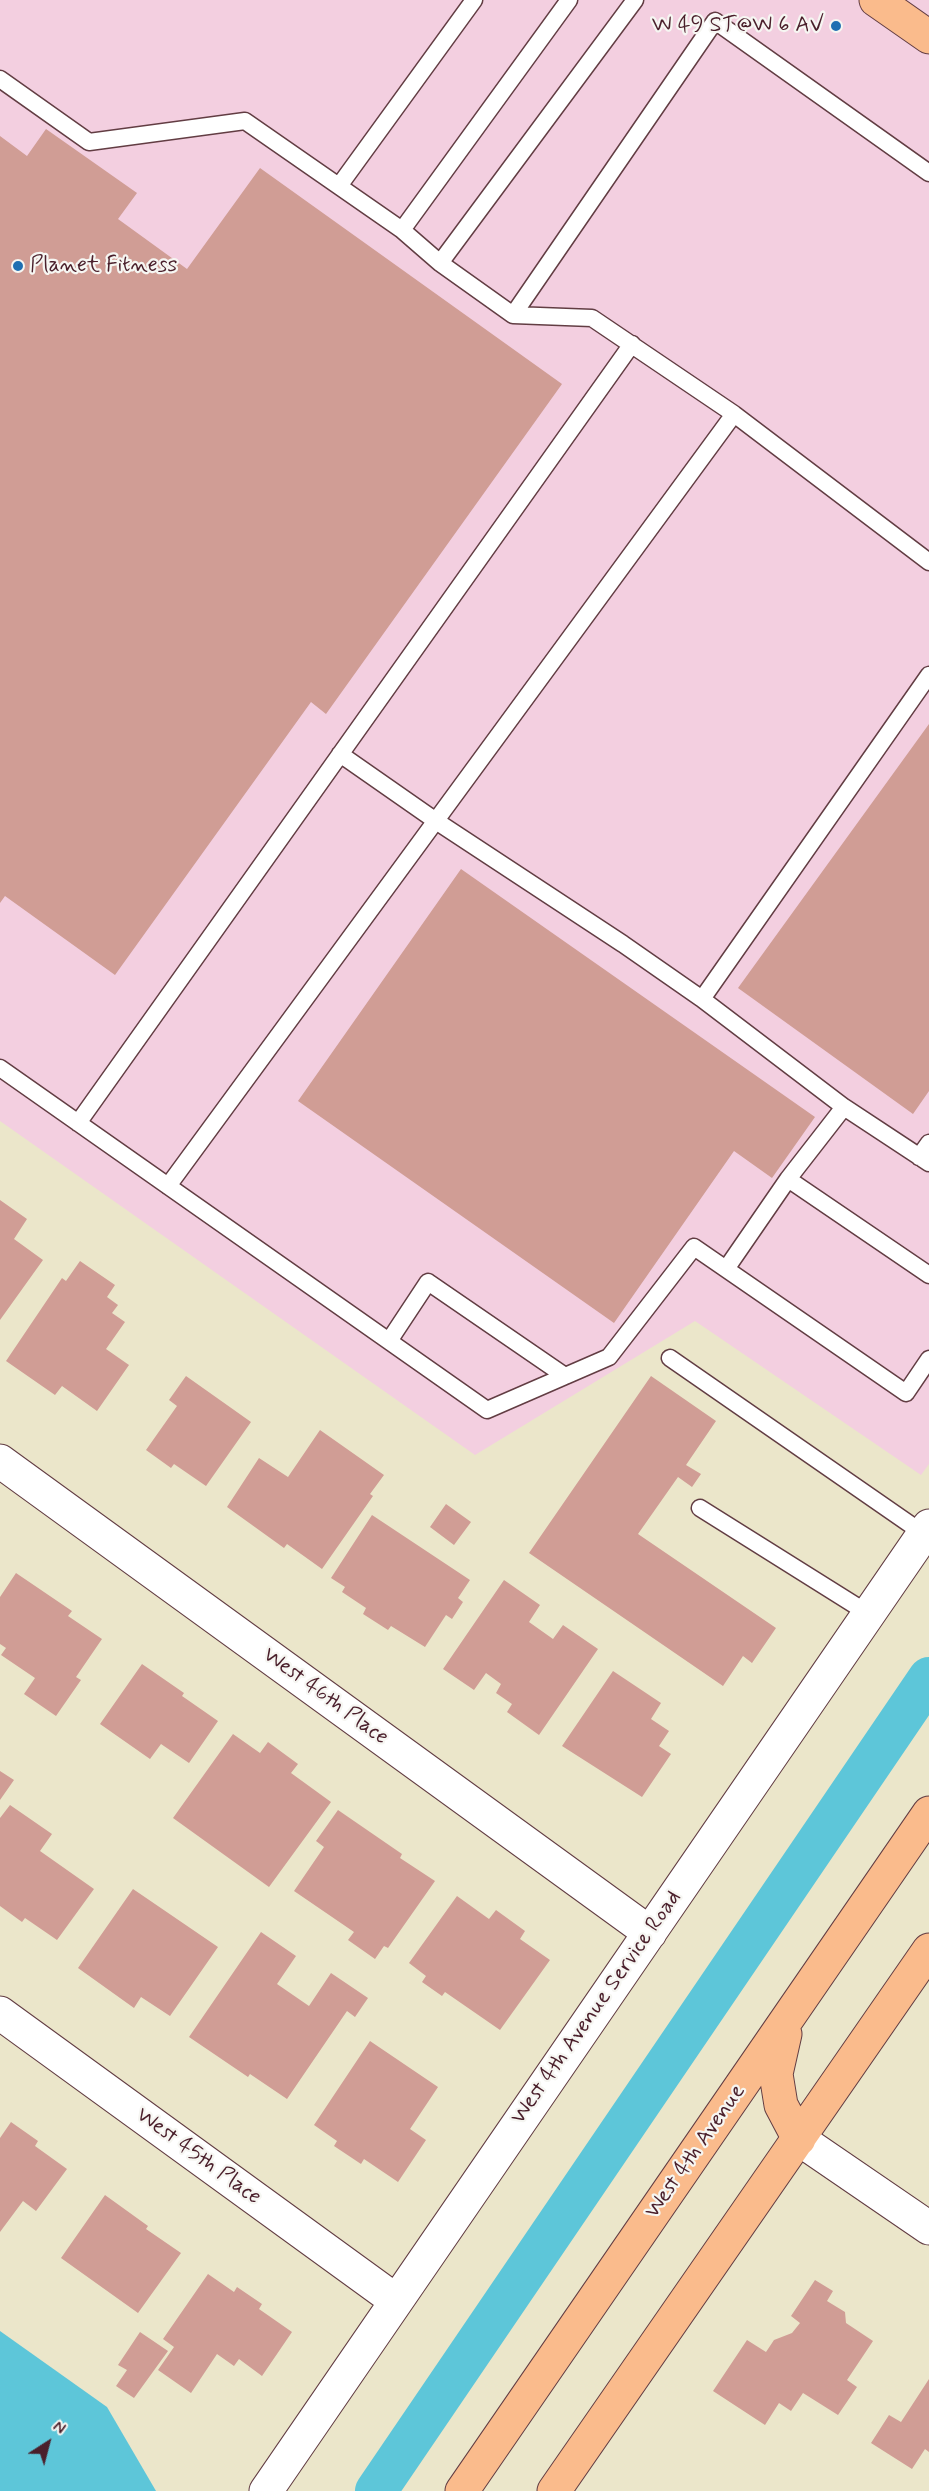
<!DOCTYPE html>
<style>
body{margin:0}
#map{position:relative;width:929px;height:2491px;overflow:hidden;background:#ebe6ca;font-family:Mynerve,sans-serif}
canvas{display:block}
.north{position:absolute;left:18px;top:2413px;width:60px;height:60px;-webkit-text-stroke:4px #f6f6f2;paint-order:stroke;rotate:36deg;font-size:16px;font-weight:700;line-height:24px;text-align:center;color:#4a1f2b}
.north::after{content:'';display:block;margin:auto;width:21px;height:27px;background:#4a1f2b;clip-path:polygon(50% 0,100% 100%,50% 72%,0 100%)}
</style>
<div id="map">
<canvas width="929" height="2491"></canvas>
<div class="north">N</div>
</div>
<script>
const ctx = document.querySelector('canvas').getContext('2d');
ctx.lineJoin = 'round';
function paint(path, color) {
  ctx.fillStyle = color;
  ctx.fill(path, 'evenodd');
}
function toPath(rows) {
  const path = new Path2D();
  for (const r of rows) {
    path.moveTo(r[0], r[1]);
    for (let i = 2; i < r.length; i += 2) path.lineTo(r[i], r[i + 1]);
  }
  return path;
}
function strokePath(path, color, width, dash) {
  ctx.strokeStyle = color;
  ctx.lineWidth = width;
  ctx.lineCap = dash ? 'butt' : 'round';
  ctx.setLineDash(dash || []);
  ctx.stroke(path);
}
function label(font, color, halo, rows, align = 'center') {
  ctx.font = font + ' Mynerve,sans-serif';
  ctx.lineWidth = 4.5;
  ctx.setLineDash([]);
  ctx.textBaseline = 'middle';
  ctx.strokeStyle = halo;
  ctx.fillStyle = color;
  for (const [text, x, y, turn = 0] of rows) {
    ctx.save();
    ctx.translate(x, y);
    ctx.rotate((+turn || 0) * Math.PI / 180);
    ctx.textAlign = isNaN(turn) ? turn : align;
    if (halo) ctx.strokeText(text, 0, 0);
    ctx.fillText(text, 0, 0);
    ctx.restore();
  }
}
const built = toPath([
 [0,0,929,0,929,1464,921,1475,695,1321,475,1455,0,1121]
]);
const water = toPath([
 [0,2331,107,2407,156,2491,0,2491]
]);
const canal = toPath([
 [376,2491,929,1678]
]);
const building = toPath([
 [46,129,137,193,118,219,187,269,260,168,562,384,326,714,311,702,115,975,5,896,0,903,0,136,27,156],
 [929,724,929,1091,913,1114,738,988],
 [461,869,815,1117,772,1178,734,1151,614,1323,298,1101],
 [0,1200,27,1219,14,1239,43,1260,0,1320],
 [80,1261,115,1285,107,1297,118,1305,112,1313,125,1322,106,1349,129,1365,97,1411,62,1386,55,1395,6,1361,62,1278,66,1281],
 [186,1376,251,1422,206,1486,174,1464,171,1468,146,1450,177,1406,169,1400],
 [651,1376,716,1421,686,1465,701,1474,692,1487,678,1477,638,1534,776,1628,752,1663,743,1656,723,1686,529,1553],
 [320,1430,384,1475,370,1494,373,1496,322,1569,287,1544,284,1548,227,1507,259,1458,288,1477],
 [446,1504,471,1522,454,1545,430,1527],
 [372,1515,470,1580,458,1598,463,1602,452,1619,446,1615,425,1647,391,1626,388,1630,363,1614,366,1608,342,1592,345,1587,331,1578],
 [16,1573,72,1611,68,1616,102,1639,76,1677,81,1680,56,1716,24,1694,35,1678,1,1655,6,1648,0,1644,0,1597],
 [504,1580,540,1605,529,1622,553,1639,563,1625,598,1649,539,1735,507,1712,512,1704,496,1693,501,1684,486,1673,474,1690,443,1669],
 [142,1664,184,1693,182,1696,218,1721,189,1763,161,1744,150,1759,100,1724],
 [613,1671,661,1703,651,1719,669,1731,659,1746,671,1754,642,1797,562,1746],
 [233,1734,260,1753,268,1742,298,1764,291,1773,331,1802,269,1887,173,1818],
 [0,1771,14,1780,0,1800],
 [10,1805,52,1834,40,1851,94,1889,57,1940,25,1918,22,1922,0,1906,0,1818],
 [338,1810,402,1854,400,1858,435,1881,388,1948,384,1946,375,1959,348,1940,354,1932,294,1891,324,1847,316,1841],
 [133,1889,218,1947,170,2016,141,1997,134,2008,78,1968],
 [457,1896,489,1919,496,1910,525,1931,520,1939,550,1960,500,2030,445,1992,442,1996,422,1982,426,1976,409,1963],
 [261,1932,296,1956,277,1984,309,2006,331,1973,368,1998,355,2017,347,2011,287,2099,250,2074,248,2077,189,2037],
 [370,2041,438,2087,410,2129,426,2140,398,2182,364,2159,361,2164,334,2146,337,2141,314,2125],
 [11,2122,38,2141,35,2146,67,2169,36,2211,23,2201,0,2232,0,2138],
 [105,2195,148,2226,146,2229,181,2253,138,2313,61,2258],
 [208,2274,234,2292,237,2287,262,2304,259,2309,292,2332,262,2376,239,2359,234,2366,217,2354,191,2393,158,2370,174,2347,163,2339],
 [815,2280,833,2291,827,2301,845,2312,846,2323,873,2341,847,2380,857,2387,838,2415,803,2393,791,2411,779,2403,765,2425,713,2391,747,2340,766,2352,774,2340,792,2333,800,2323,791,2316],
 [140,2332,168,2351,134,2398,116,2386,127,2370,118,2365],
 [929,2379,929,2452,925,2449,912,2469,871,2443,889,2415,901,2422]
]);
const lane = toPath([
 [0,79,89,142,245,121,402,230,440,263,513,315,592,318,734,414,168,1186],
 [339,186,474,0],
 [402,230,569,0],
 [440,263,635,0],
 [513,315,715,21,929,173],
 [734,414,929,562],
 [340,754,436,821,623,944,702,999],
 [0,1068,487,1410,609,1357,694,1247,906,1393,929,1359],
 [844,1107,702,999,929,675],
 [78,1123,632,344],
 [919,1157,929,1143],
 [788,1179,844,1107,929,1163],
 [726,1269,788,1179,929,1275],
 [389,1341,428,1282,565,1376],
 [670,1358,924,1534],
 [700,1508,869,1614]
]);
const street = toPath([
 [0,1461,650,1933],
 [0,2013,395,2300],
 [799,2139,929,2228],
 [266,2491,929,1526]
]);
const primary = toPath([
 [876,0,929,37],
 [785,2034,776,2074,781,2105,799,2139],
 [462,2491,929,1813],
 [554,2491,929,1950]
]);
const markers = [
 [836,26,6,"#1f6fb2"],
 [18,266,6,"#1f6fb2"]
];
const poiNames = [
 ["W 49 ST@W 6 AV",824,26],
 ["Planet Fitness",30,266,"left"]
];
const streetNames = [
 ["West 46th Place",325,1697,36],
 ["West 4th Avenue Service Road",597,2008,-55],
 ["West 4th Avenue",696,2152,-55],
 ["West 45th Place",198,2157,36]
];
paint(built, '#f3cfe0');
paint(water, '#5dc6d9');
strokePath(canal, '#5dc6d9', 42);
paint(building, '#d09d95');
strokePath(lane, '#623d43', 19);
strokePath(street, '#623d43', 35);
strokePath(primary, '#623d43', 35);
strokePath(lane, '#fff', 16);
strokePath(street, '#fff', 33);
strokePath(primary, '#fabb8c', 33);
for (const [x, y, r, color] of markers) {
  const dot = new Path2D();
  dot.arc(x, y, r, 0, 2 * Math.PI);
  ctx.fillStyle = color;
  ctx.fill(dot);
  strokePath(dot, '#f6f6f2', 2);
}
label('22px', '#4a1f2b', '#f6f6f2', poiNames, 'right');
label('22px', '#4a1f2b', '#f6f6f2', streetNames);
</script>
